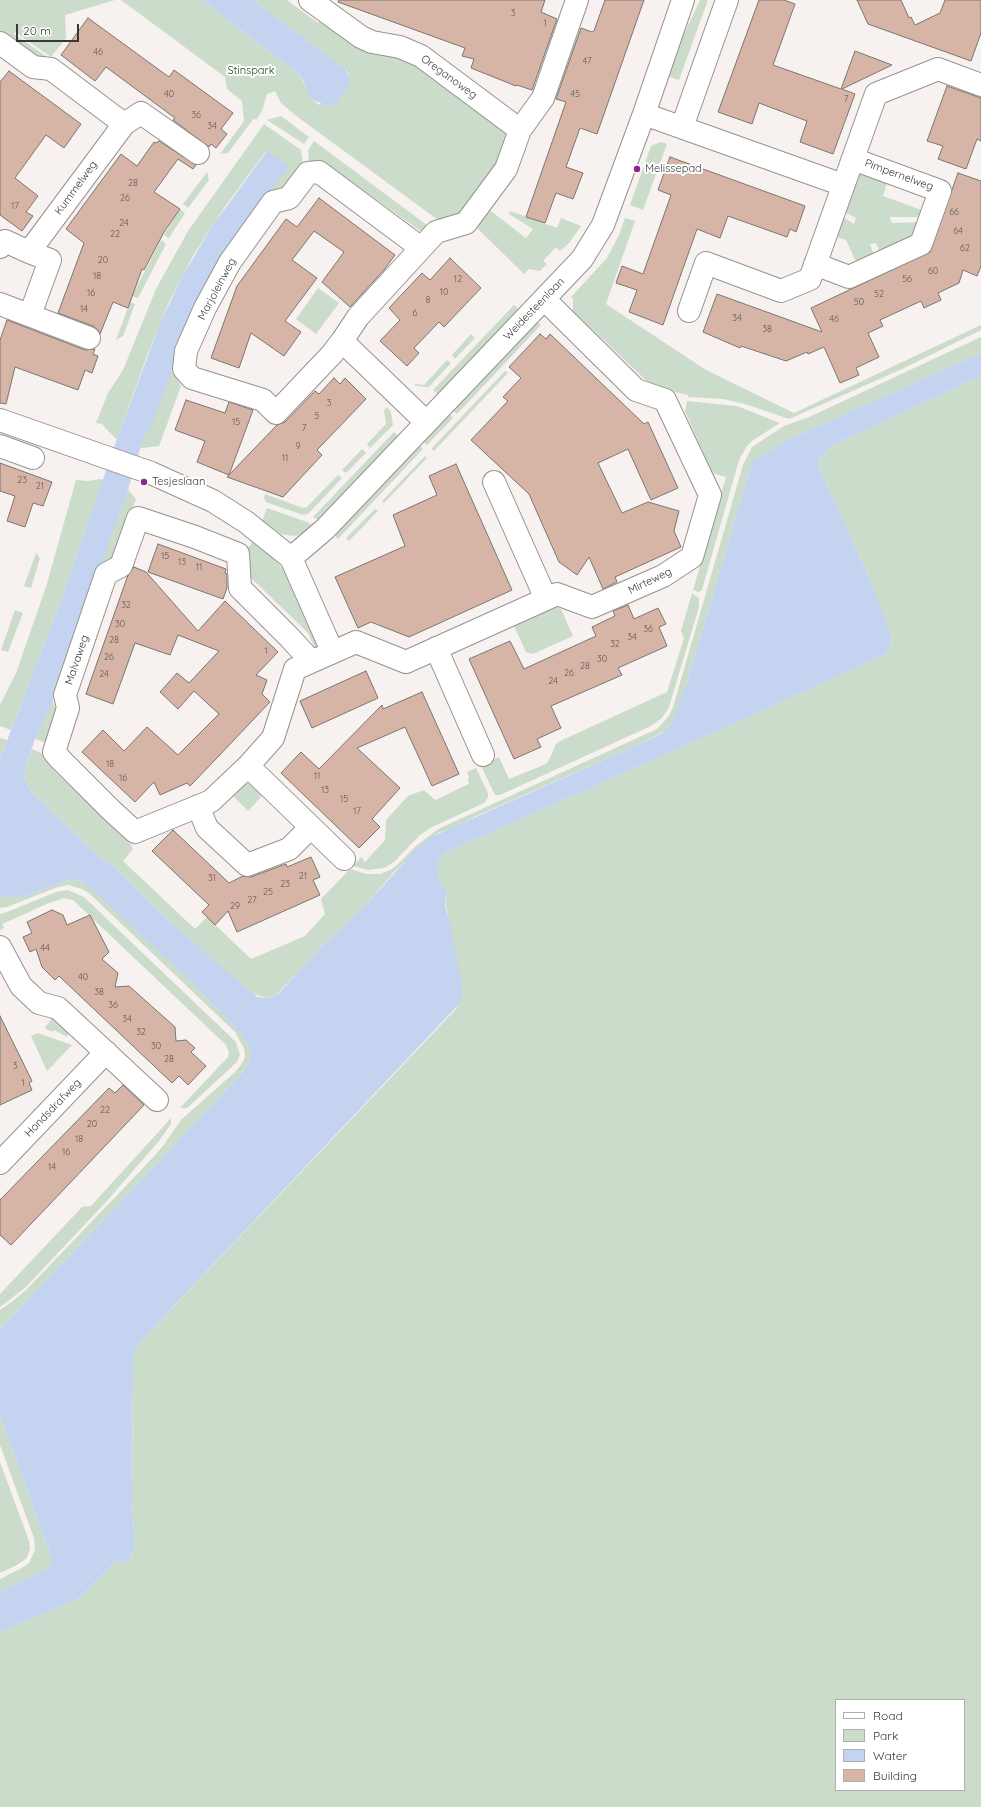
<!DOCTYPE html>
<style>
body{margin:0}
#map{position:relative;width:981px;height:1807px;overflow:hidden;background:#f7f1ef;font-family:Quicksand,sans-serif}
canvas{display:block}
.legend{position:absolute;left:835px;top:1699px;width:130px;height:92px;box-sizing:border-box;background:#fff;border:1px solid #b0afaf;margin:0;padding:5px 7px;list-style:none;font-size:12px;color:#3a3837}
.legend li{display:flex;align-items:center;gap:8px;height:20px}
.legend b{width:20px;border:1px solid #b0afaf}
.scale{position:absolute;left:16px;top:24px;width:63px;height:18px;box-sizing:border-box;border:2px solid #3a3837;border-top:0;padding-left:5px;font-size:12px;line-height:14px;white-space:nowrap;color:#3a3837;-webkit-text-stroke:3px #fff;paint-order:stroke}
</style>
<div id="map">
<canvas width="981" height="1807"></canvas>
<ul class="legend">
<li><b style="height:5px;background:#fff"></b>Road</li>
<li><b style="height:11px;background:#ccdcca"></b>Park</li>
<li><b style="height:11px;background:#c4d3f0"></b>Water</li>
<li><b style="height:11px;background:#d6b5a6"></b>Building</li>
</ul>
<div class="scale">20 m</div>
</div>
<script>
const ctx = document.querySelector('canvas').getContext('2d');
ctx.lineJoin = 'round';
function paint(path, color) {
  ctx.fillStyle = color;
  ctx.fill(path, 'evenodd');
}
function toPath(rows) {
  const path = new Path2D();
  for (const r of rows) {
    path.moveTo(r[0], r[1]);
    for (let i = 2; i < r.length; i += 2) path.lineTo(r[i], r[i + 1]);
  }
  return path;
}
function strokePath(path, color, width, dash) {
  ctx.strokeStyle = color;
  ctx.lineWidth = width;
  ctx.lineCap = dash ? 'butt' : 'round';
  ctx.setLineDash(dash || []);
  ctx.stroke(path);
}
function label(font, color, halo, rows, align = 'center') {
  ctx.font = font + ' Quicksand,sans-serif';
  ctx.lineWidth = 4;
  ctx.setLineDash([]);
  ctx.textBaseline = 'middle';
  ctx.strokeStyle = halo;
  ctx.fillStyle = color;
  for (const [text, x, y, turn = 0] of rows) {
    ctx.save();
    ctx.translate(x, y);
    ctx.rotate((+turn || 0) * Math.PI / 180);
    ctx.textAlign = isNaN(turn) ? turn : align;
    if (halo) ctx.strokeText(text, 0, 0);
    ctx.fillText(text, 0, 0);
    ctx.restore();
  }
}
const green = toPath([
 [0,0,115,0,65,15,66,38,51,57,15,32,14,34,50,59,39,60,0,33],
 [121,0,202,0,299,74,313,101,320,105,330,106,348,73,347,71,253,0,287,0,318,23,323,18,407,58,512,131,499,165,458,219,438,220,295,115,281,103,275,91,267,94,262,111,256,120,254,118,228,153,220,154,244,121,242,101,227,89,225,77],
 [700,0,708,0,679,80,667,76,681,40],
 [281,116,309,137,304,144,267,120],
 [264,124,301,150,303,164,282,195,266,196,266,151,224,208,193,256,169,302,147,356,117,439,115,438,102,424,96,423,108,393,123,370,156,289,188,231],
 [314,141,431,228,426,235,320,159,317,163,309,164,308,150],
 [661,142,667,144,643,210,630,205,651,146],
 [207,172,209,180,188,208,183,204],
 [863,173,887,182,883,196,927,212,926,217,890,217,892,223,924,222,917,240,882,257,876,243,870,244,876,260,859,268,846,240,833,236,841,216,854,224,856,218,842,211,855,177],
 [487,208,526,238,533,229,509,214,510,211,557,228,561,218,581,226,569,243,560,251,556,247,543,261,547,264,540,271,529,269,524,274,474,225],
 [180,209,185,213,169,238,164,235],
 [625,218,635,221,606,304,706,370,794,413,981,325,981,330,902,369,789,419,745,404,723,399,688,397,688,395,653,387,573,311,573,299,571,297,607,258,619,235],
 [161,240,166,244,138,298,132,296],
 [318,288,339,303,316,334,296,319],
 [130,302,135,304,123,336,116,340],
 [514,305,519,309,438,394,433,390],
 [537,321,541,325,457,414,453,410],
 [471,334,475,338,455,359,452,355],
 [981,337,981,353,785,441,752,462,687,683,673,721,667,730,624,751,474,817,455,827,438,833,425,842,394,872,364,907,324,944,304,966,275,996,267,998,253,994,169,921,116,868,93,852,31,791,26,782,25,769,32,749,43,754,56,765,52,769,130,843,133,849,123,861,195,929,207,917,251,959,305,936,325,914,321,899,350,869,366,874,380,874,390,870,395,867,416,846,438,829,657,729,669,716,673,707,743,465,752,447,784,426,809,417],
 [447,360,451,363,429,387,416,386,414,384,424,385],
 [171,370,181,386,159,446,143,448,140,447,145,432,166,386],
 [505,371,508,373,434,451,431,449],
 [981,376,981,1807,0,1807,0,1632,78,1599,115,1562,128,1561,135,1548,132,1499,133,1356,138,1344,457,1008,449,919,445,901,447,893,446,890,440,883,437,871,437,864,440,858,447,852,718,731,884,655,890,647,891,642,873,586,818,465,818,459,826,453,831,446],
 [836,1700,964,1700,964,1790,836,1790],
 [687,401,737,406,780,423,752,441,747,446,739,460,702,590,699,592,693,590,726,477,712,473,685,411],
 [387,407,391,412,393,425,370,448,367,444,386,424,384,410],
 [449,414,453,418,427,445,423,441],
 [394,432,398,436,318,520,313,517],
 [419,445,423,449,338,539,334,534],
 [362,449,366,453,346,473,342,470],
 [425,456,427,458,384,503,382,501],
 [338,475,342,478,308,514,303,515,266,502,264,498,265,494,303,508,307,507],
 [100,479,103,480,61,600,11,730,0,726,0,705,16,673,46,587,76,480,88,481],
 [128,490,136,499,114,561,100,566],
 [267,508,307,522,313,525,299,535,293,536,281,534,262,521],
 [375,509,378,511,349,541,346,538],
 [253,541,269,554,284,570,320,646,315,648,308,633,248,575,247,550],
 [36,553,40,558,31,588,24,586],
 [692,593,699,598,699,607,669,707,662,718,651,726,500,795,495,795,481,766,499,757,509,779,546,764,550,758,556,744,560,741,667,692,684,638,681,631],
 [555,607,561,609,573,636,533,654,526,652,514,626],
 [15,610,23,613,8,652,1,650],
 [52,700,57,711,47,743,35,739],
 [0,738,7,740,0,759],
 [476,768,488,793,488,797,484,803,430,828,420,835,394,862,384,868,368,870,353,866,361,857,365,862,385,840,386,820,408,796,424,790,435,800,469,784,468,779,469,777,467,772],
 [245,784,250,784,262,796,248,811,233,796],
 [72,879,83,882,91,887,190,981,242,1035,249,1046,251,1057,249,1062,243,1072,0,1329,0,1310,13,1301,27,1289,145,1166,163,1146,181,1120,234,1073,241,1065,245,1057,244,1048,235,1032,90,894,82,889,68,885,58,887,7,907,0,908,0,897,23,897],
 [68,890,84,897,236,1042,240,1055,237,1062,187,1108,180,1108,228,1057,229,1053,226,1045,73,900,64,898,49,903,2,924,4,928,0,930,0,914,7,912,56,892],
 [51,1016,69,1032,67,1037,54,1030,53,1032,46,1029,45,1027,51,1020,49,1018],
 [38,1033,72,1045,47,1071,31,1036],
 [171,1118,171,1124,159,1141,106,1202,26,1287,0,1307,0,1294,82,1207,91,1206],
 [0,1415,53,1561,48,1569,0,1591,0,1579,20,1569,29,1563,35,1550,34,1538,0,1445],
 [0,1462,29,1541,30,1548,27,1558,17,1565,0,1573]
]);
const water = toPath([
 [202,0,253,0,345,69,350,79,348,88,336,103,330,106,320,105,321,103,314,101,315,99,313,101,310,97,304,82,299,74],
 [267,151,289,166,266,196,189,323,150,430,145,432,128,490,49,710,35,739,25,769,25,775,26,782,31,791,93,852,116,868,169,921,257,997,267,998,275,996,280,992,324,944,364,907,416,849,431,837,624,751,662,733,670,726,687,683,752,462,755,460,785,441,981,353,981,376,831,446,826,453,818,459,818,465,873,586,890,633,891,642,890,647,884,655,718,731,447,852,440,858,437,864,437,871,440,883,446,890,447,893,445,897,445,905,449,919,462,987,462,998,460,1003,138,1344,133,1356,132,1499,135,1548,128,1561,115,1562,78,1599,0,1632,0,1591,48,1569,53,1561,0,1415,0,1329,243,1072,249,1062,251,1057,249,1046,242,1035,190,981,91,888,83,882,72,879,23,897,0,897,0,759,61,600,117,439,161,321,182,277,213,225]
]);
const building = toPath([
 [339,0,545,0,541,12,557,19,532,90,517,85,516,86,471,68,474,59,462,56,465,48,338,2,339,0],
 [605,0,644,0,597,134,580,128,566,167,583,173,573,199,556,193,545,223,526,217,566,102,556,99,581,28,592,32,594,31,605,0],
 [759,0,784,0,795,4,773,65,841,89,855,51,892,65,842,89,855,94,833,154,800,142,807,121,759,103,752,124,718,112,759,0],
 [857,0,901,0,909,18,911,17,915,25,940,13,945,0,981,0,981,33,971,61,868,24,857,0],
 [88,18,169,77,174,70,233,113,221,129,227,134,216,148,211,144,209,147,173,120,175,118,106,67,95,81,61,55,88,18],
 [9,71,81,124,64,148,46,135,15,178,38,196,26,212,33,216,22,231,0,215,0,82,9,71],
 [947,86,981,98,981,141,977,139,966,169,938,159,943,146,927,141,947,86],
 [159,141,196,165,193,169,178,159,154,192,180,209,164,232,144,270,142,269,128,308,113,302,100,334,98,330,93,326,58,313,84,243,66,229,121,154,137,166,154,142,156,143,159,141],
 [670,157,805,206,796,232,790,229,787,237,728,216,720,238,697,229,663,325,629,312,637,290,616,283,622,266,643,274,671,195,658,190,670,157],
 [958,173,981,181,981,266,977,276,963,270,959,283,938,293,941,300,924,308,921,301,880,320,883,326,868,333,879,357,856,368,859,375,840,383,824,347,808,354,807,352,786,361,741,346,740,348,703,332,717,294,822,332,811,308,930,252,958,173],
 [319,198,395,255,384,270,350,307,322,282,344,252,314,231,292,260,317,278,285,321,301,332,284,356,251,333,239,368,211,358,237,286,286,219,297,227,319,198],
 [450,258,481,288,444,327,439,322,414,348,419,353,407,366,380,341,400,320,389,308,422,273,430,280,450,258],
 [7,320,85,350,95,349,93,354,98,356,92,373,85,370,78,390,15,367,6,404,0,403,0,340,7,320],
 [540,334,546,339,550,334,644,424,648,422,678,488,651,500,628,449,598,463,622,513,648,502,679,511,674,531,681,547,615,577,617,582,603,589,589,557,577,575,559,562,529,494,471,440,508,401,503,397,521,378,509,367,540,334],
 [334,378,340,384,345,378,366,399,317,450,322,455,283,497,227,477,277,425,285,422,315,391,319,394,334,378],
 [186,400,225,413,229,402,253,410,229,475,197,462,205,441,175,430,186,400],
 [0,463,52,482,43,506,33,503,25,527,7,521,15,496,0,491,0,463],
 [456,464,512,590,409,637,371,622,358,628,335,577,405,546,393,515,437,495,429,476,456,464],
 [158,544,226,569,225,573,227,574,227,588,223,599,148,572,158,544],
 [134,567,146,572,198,631,225,601,278,652,256,675,267,680,262,694,270,702,215,760,190,786,187,783,160,795,154,782,135,802,82,752,103,730,124,751,147,727,178,755,219,714,194,691,178,709,160,692,177,673,189,683,219,651,178,635,170,655,135,643,113,704,86,694,128,575,134,567],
 [628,605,634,619,658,608,666,624,659,627,667,646,618,668,622,675,551,706,561,728,537,739,541,747,514,759,469,659,510,641,524,669,596,636,592,627,615,616,613,611,628,605],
 [366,671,378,698,312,728,300,701,366,671],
 [422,692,459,774,432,786,405,727,357,748,400,788,372,819,380,827,359,848,281,773,301,752,319,769,382,705,383,709,422,692],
 [173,830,229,883,243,876,251,877,286,864,287,867,311,857,320,877,313,880,320,895,237,932,228,911,215,925,202,912,209,905,152,851,173,830],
 [52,910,63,915,67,925,90,915,109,952,102,959,118,973,115,987,129,986,175,1027,176,1041,186,1040,195,1048,191,1052,206,1066,188,1085,179,1076,172,1083,59,976,55,980,42,967,36,949,30,952,23,937,32,933,27,922,52,910],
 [0,1016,32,1081,29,1083,32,1090,0,1105,0,1016],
 [123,1085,144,1105,11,1245,0,1235,0,1200,109,1088,115,1093,123,1085]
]);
const minor = toPath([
 [310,0,361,37,372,42,400,47,421,56,520,130],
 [0,43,33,67,51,69,124,124],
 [644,114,843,185],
 [682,127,727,0],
 [0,247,5,241,29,252,124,124,141,113,198,153],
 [29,252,50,260,30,315],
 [815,264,849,277,921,244,940,191,853,159],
 [544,299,636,390,665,400,710,495,692,557,663,576,592,607,557,594,546,599],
 [0,304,89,338],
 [689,311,706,263,781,291,810,279,876,94,938,69,981,85],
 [342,341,332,354,276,413,263,400,192,378,184,369,186,351,205,308,230,262,273,202,289,198,308,173,319,172,421,248],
 [0,420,151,473,213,501,246,522,291,558,332,651],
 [426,422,342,341,358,317,436,232,466,223,506,169,520,130,543,98,577,0],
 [0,446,33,458],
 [291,558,325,529,582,259,603,225,644,114,683,0],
 [436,648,483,755],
 [311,661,290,638,240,588,238,554,195,537,138,518,121,566,106,574,65,695,68,708,54,752,60,759,111,810,135,832,211,801,248,766,273,738,295,669,356,642,406,662,546,599,494,482],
 [248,766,344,859],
 [198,806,207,828,247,865,289,849,311,827],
 [0,947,21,986,39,1003,58,1008,157,1100],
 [0,1163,106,1052]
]);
const markers = [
 [637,169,4,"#8c278e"],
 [144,482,4,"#8c278e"]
];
const numberNames = [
 ["3",513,13],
 ["1",545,23],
 ["46",98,52],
 ["47",587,61],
 ["40",169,94],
 ["45",575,94],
 ["7",846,99],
 ["36",196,115],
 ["34",212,126],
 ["28",133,183],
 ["26",125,198],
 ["17",15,206],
 ["66",954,212],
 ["24",124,223],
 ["64",958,231],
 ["22",115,234],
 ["62",965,248],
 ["20",103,260],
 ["60",933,271],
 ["18",97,276],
 ["12",458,279],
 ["56",907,279],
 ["10",444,292],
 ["16",91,293],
 ["52",879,294],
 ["8",428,300],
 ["50",859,302],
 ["14",84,309],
 ["6",415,313],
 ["34",737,318],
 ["46",834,319],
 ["38",767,329],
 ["3",329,403],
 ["5",317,416],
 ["15",236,422],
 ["7",304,428],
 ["9",298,446],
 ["11",285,458],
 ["23",22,480],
 ["21",40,486],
 ["15",165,556],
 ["13",182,562],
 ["11",199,567],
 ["32",126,605],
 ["30",120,624],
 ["36",648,629],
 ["34",632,637],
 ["28",114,640],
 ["32",615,644],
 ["1",266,651],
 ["26",109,657],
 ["30",602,659],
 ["28",585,666],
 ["26",569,673],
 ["24",104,674],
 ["24",553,681],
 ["18",110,764],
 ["11",317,776],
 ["16",123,778],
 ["13",325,790],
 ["15",344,799],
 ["17",357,811],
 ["21",303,876],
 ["31",212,878],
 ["23",285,884],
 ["25",268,892],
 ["27",252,900],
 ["29",235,906],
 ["44",45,948],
 ["40",83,977],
 ["38",99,992],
 ["36",113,1005],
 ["34",127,1019],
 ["32",141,1032],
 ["30",156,1046],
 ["28",169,1059],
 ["3",15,1066],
 ["1",23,1083],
 ["22",105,1110],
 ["20",92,1124],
 ["18",79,1139],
 ["16",66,1152],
 ["14",52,1167]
];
const parkNames = [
 ["Stinspark",251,71]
];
const streetNames = [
 ["Oreganoweg",449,77,36],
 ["Pimpernelweg",899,175,20],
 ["Kummelweg",76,188,-54],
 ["Marjoleinweg",217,289,-62],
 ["Weidesteenlaan",534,309,-46],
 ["Mirteweg",650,581,-26],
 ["Malvaweg",77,660,-71],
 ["Hondsdrafweg",53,1108,-46]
];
const poiNames = [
 ["Melissepad",645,169],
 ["Tesjeslaan",152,482]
];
paint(green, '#ccdcca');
paint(water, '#c4d3f0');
paint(building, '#d6b5a6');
strokePath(building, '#7a7572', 1);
strokePath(minor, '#97928f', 24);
strokePath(minor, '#fff', 22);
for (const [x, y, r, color] of markers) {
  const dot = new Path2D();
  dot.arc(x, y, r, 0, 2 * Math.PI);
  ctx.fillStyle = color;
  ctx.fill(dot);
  strokePath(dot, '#fff', 1.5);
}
label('9px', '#615753', null, numberNames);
label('11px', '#1b3d18', '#fff', parkNames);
label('11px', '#3a3837', '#fff', streetNames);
label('11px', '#3a3837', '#fff', poiNames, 'left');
</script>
